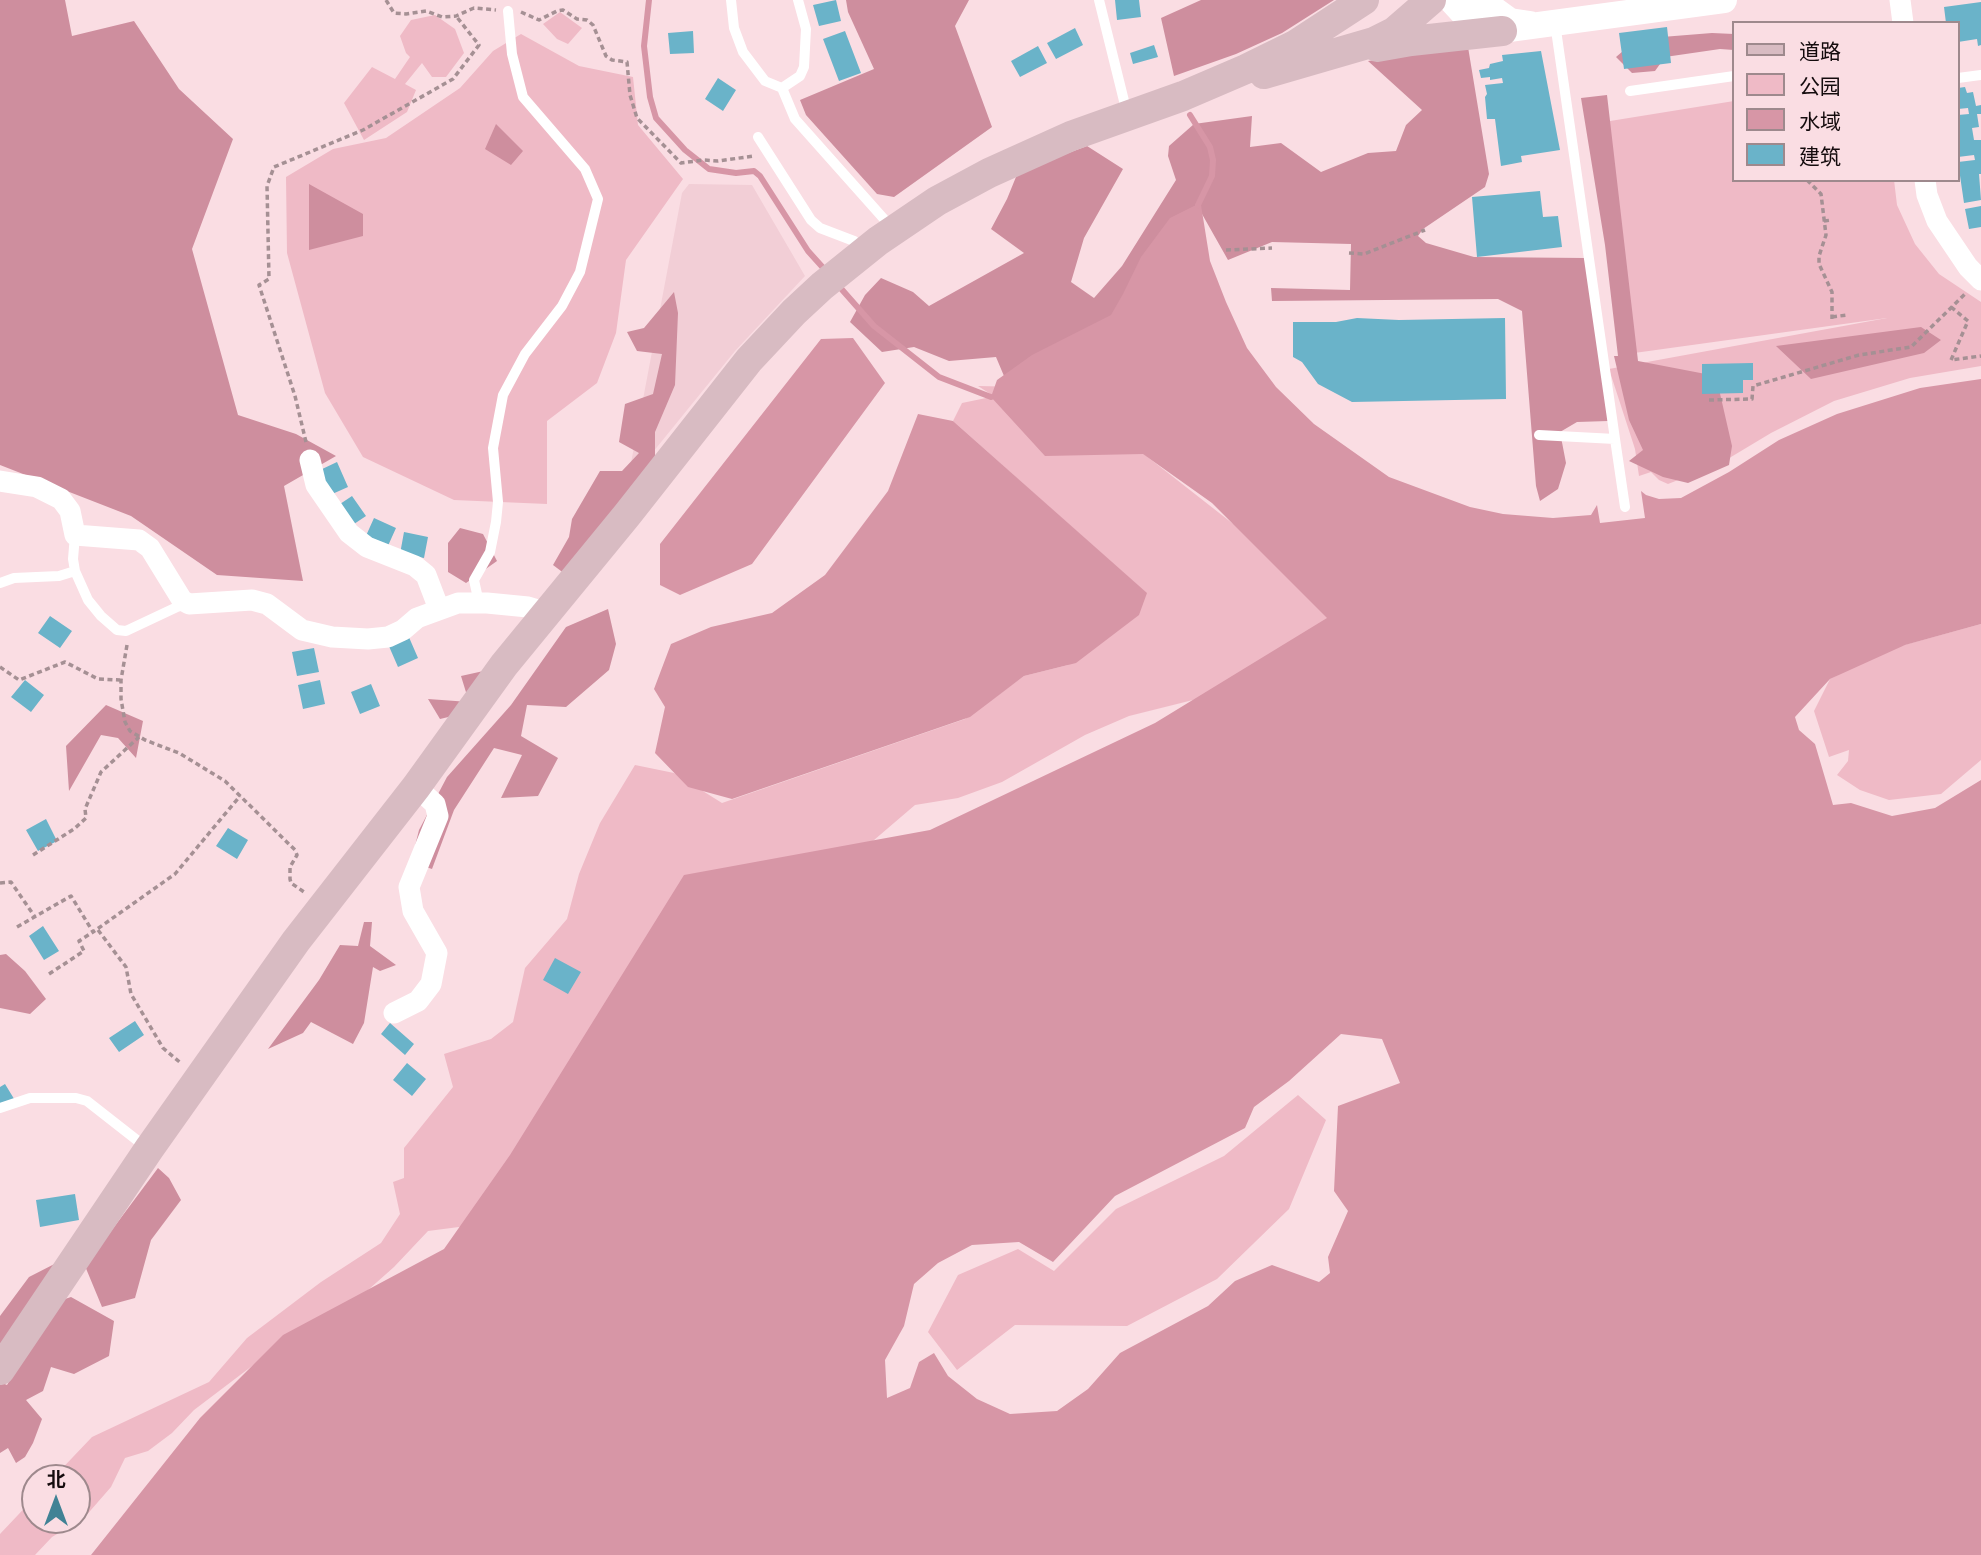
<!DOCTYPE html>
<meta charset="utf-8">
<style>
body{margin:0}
#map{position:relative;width:1981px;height:1555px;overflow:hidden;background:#fadde3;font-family:"Space Grotesk","Noto Sans SC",sans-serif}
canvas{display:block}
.legend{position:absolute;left:1732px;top:21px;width:228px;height:161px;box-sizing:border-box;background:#fadde3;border:2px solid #9e898d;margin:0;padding:9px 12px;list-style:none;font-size:21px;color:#140b0d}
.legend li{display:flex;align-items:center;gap:14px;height:35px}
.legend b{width:35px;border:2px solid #9e898d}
.north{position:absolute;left:21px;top:1464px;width:70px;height:70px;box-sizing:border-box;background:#fadde3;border:2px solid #9e898d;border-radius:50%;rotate:0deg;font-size:19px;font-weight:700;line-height:28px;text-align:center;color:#140b0d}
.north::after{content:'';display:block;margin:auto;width:24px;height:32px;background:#418295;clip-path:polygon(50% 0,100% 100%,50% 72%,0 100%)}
</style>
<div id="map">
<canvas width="1981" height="1555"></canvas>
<ul class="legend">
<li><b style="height:9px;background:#d8bbc2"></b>道路</li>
<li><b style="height:19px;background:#efbac6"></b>公园</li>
<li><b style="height:19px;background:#d796a6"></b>水域</li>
<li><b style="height:19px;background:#6ab3c9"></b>建筑</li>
</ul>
<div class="north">北</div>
</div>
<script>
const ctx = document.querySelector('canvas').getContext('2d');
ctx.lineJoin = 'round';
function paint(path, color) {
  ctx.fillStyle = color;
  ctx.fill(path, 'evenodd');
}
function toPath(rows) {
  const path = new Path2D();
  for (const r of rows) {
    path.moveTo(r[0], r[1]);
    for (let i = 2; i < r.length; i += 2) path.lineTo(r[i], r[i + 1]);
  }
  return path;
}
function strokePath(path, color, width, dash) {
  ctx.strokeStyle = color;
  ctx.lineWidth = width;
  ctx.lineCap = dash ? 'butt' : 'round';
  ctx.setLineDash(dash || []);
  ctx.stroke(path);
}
const built = toPath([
 [689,184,752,185,805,276,735,351,627,484,682,193]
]);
const green = toPath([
 [560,12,582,28,568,44,557,39,543,24],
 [435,15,455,29,464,53,446,77,432,77,422,63,405,84,416,90,407,112,364,140,344,103,372,67,395,79,410,57,406,53,400,36,411,20],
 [521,34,579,66,633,77,638,125,683,179,626,260,616,333,597,383,547,421,547,504,454,500,363,457,325,393,287,253,286,177,333,149,386,138,460,88,493,51],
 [1734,101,1734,180,1894,180,1897,205,1915,244,1939,274,1981,302,1981,366,1910,378,1834,401,1771,433,1721,463,1668,484,1659,480,1651,472,1639,476,1635,449,1609,369,1887,318,1627,354,1604,122],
 [978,386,1023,387,1140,451,1232,523,1315,569,1346,638,1209,696,1129,716,1085,735,1002,782,958,798,915,805,846,864,482,1224,428,1231,394,1267,368,1290,256,1363,194,1410,172,1433,148,1451,125,1458,111,1487,84,1518,52,1537,35,1555,0,1555,0,1534,35,1497,35,1520,77,1520,77,1478,53,1478,92,1437,209,1382,247,1338,321,1282,381,1243,400,1214,393,1182,404,1178,404,1148,453,1087,444,1054,491,1039,513,1022,525,968,567,919,579,874,600,823,635,765,674,773,722,803,965,719,1024,676,1068,665,1146,593,953,421,962,403,991,397,1015,410],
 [1981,624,1981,760,1941,794,1889,800,1860,790,1837,775,1848,761,1849,750,1829,757,1814,711,1830,679,1886,650],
 [1298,1095,1326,1120,1289,1209,1217,1279,1127,1326,1015,1325,957,1370,928,1332,958,1275,1018,1249,1054,1271,1116,1209,1224,1156]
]);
const forest = toPath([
 [0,0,65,0,72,36,134,21,179,89,233,139,192,249,238,415,296,434,336,456,284,486,303,581,217,575,131,516,0,465],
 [846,0,969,0,955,26,992,127,894,197,877,194,806,115,800,100,874,69,848,12],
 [1201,0,1334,0,1282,33,1236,54,1174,76,1161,18],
 [1712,33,1734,34,1734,50,1720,49,1665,57,1655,71,1632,73,1616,57,1637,39],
 [1468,47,1489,174,1485,187,1423,229,1418,236,1426,243,1474,257,1585,258,1608,421,1577,422,1560,432,1566,463,1558,489,1540,501,1536,486,1522,311,1498,299,1272,301,1271,288,1350,290,1351,244,1272,242,1228,260,1202,214,1177,228,1129,310,1004,376,996,357,949,361,914,347,882,352,850,322,865,295,881,278,913,292,929,306,1024,253,991,229,1007,199,1018,172,1087,146,1123,169,1084,238,1071,282,1094,298,1122,266,1176,180,1168,156,1169,146,1194,124,1252,116,1250,147,1281,143,1321,172,1368,153,1396,151,1406,125,1422,110,1368,61],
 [1607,95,1638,361,1716,376,1732,446,1729,465,1688,483,1663,477,1629,461,1643,450,1629,420,1614,356,1618,356,1605,245,1581,98],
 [496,124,523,151,511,165,485,149],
 [309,184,363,214,363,236,309,250],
 [674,292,678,313,675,385,655,432,655,469,569,577,553,565,569,537,572,519,600,471,622,471,639,453,619,442,625,404,653,394,662,354,637,351,627,332,644,328],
 [1921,327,1941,340,1924,353,1811,379,1776,346],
 [460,528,483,534,497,561,466,583,448,572,448,543],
 [608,609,616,644,609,670,566,707,527,705,521,736,558,758,538,796,501,798,522,755,494,748,454,810,432,869,411,862,419,830,447,777,511,705,566,627],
 [488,670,465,713,440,719,428,699,469,702,461,676],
 [106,705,143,721,136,758,118,738,101,735,69,791,66,746],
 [364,922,372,922,370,946,396,965,380,971,373,967,364,1023,353,1044,311,1022,303,1033,268,1049,319,980,340,945,358,946],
 [6,954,25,971,46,999,30,1014,0,1008,0,955],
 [158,1168,169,1178,181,1200,151,1240,135,1298,102,1307,85,1266],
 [72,1255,62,1300,71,1297,114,1321,109,1356,74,1374,51,1367,43,1391,26,1400,42,1419,33,1443,25,1457,16,1463,8,1448,0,1453,0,1382,7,1385,14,1373,0,1353,0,1316,29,1277]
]);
const water = toPath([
 [1201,205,1210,261,1226,302,1247,348,1276,387,1314,424,1389,477,1470,507,1503,514,1553,518,1591,515,1597,505,1600,523,1645,518,1641,491,1646,495,1659,499,1681,498,1729,472,1779,440,1837,414,1920,388,1981,379,1981,624,1905,645,1830,679,1795,717,1799,730,1815,744,1833,805,1851,803,1892,816,1935,808,1981,780,1981,1555,91,1555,200,1418,283,1335,444,1249,510,1155,684,875,930,830,1155,723,1327,618,1212,503,1143,454,1045,456,991,397,997,380,1032,355,1111,315,1123,294,1141,257,1170,218,1194,206],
 [1341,1034,1382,1039,1400,1083,1338,1106,1334,1191,1348,1211,1328,1257,1330,1273,1319,1282,1272,1265,1235,1281,1208,1306,1120,1353,1088,1389,1057,1411,1010,1414,977,1399,948,1376,934,1353,919,1362,910,1388,887,1398,885,1360,904,1326,914,1284,938,1263,972,1245,1019,1242,1053,1262,1115,1196,1245,1128,1254,1107,1289,1081],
 [853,338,885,383,752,564,680,595,660,585,660,544,821,339],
 [918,414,953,421,1147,593,1139,615,1076,663,1024,676,970,717,732,799,688,787,655,753,665,707,654,689,671,644,711,627,772,613,825,575,888,491]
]);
const stream = toPath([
 [649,0,644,46,650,97,656,118,685,150,709,169,736,173,754,171,760,176,808,251,826,271],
 [1190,115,1210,147,1213,160,1212,176,1198,205],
 [837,284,874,326,939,377,991,397]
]);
const building = toPath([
 [836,0,841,21,819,26,813,5],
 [1115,0,1139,0,1141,17,1117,20],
 [1981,2,1981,45,1978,46,1977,39,1958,42,1958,23,1946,23,1944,7],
 [1667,27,1671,63,1624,69,1619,33],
 [1075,28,1083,45,1056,59,1047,43],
 [693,31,694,53,670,54,668,33],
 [845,31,861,73,839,81,823,39],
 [1154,45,1158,57,1133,64,1130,53],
 [1038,46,1047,63,1020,77,1011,61],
 [1541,51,1560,150,1521,156,1522,162,1501,166,1495,119,1487,119,1485,97,1487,94,1485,85,1503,83,1502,78,1490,80,1490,77,1481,78,1479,70,1489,68,1490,64,1503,61,1502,55],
 [718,78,736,90,723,111,705,99],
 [1965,87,1967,93,1973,92,1976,106,1981,105,1981,114,1977,114,1979,127,1972,128,1974,140,1981,140,1981,174,1979,174,1981,200,1964,203,1958,162,1975,160,1974,155,1958,157,1958,115,1969,114,1968,108,1958,109,1958,88],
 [1540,191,1543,217,1558,216,1562,247,1477,257,1472,197],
 [1981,206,1981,227,1969,229,1965,209],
 [1357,318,1399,320,1505,318,1506,399,1352,402,1318,384,1302,362,1293,357,1293,322,1336,322],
 [1753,363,1753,380,1743,380,1743,393,1702,394,1702,364],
 [337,462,348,487,330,495,318,471],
 [352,496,366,516,348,528,334,508],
 [374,518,396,528,387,548,365,538],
 [404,532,428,537,424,558,400,554],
 [50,616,72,631,60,648,38,633],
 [408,635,418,658,398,667,388,644],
 [314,648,319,672,297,676,292,652],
 [25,680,44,695,31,712,11,697],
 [320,680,325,704,303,709,298,685],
 [371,684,380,706,360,714,351,692],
 [46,819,57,841,38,851,26,830],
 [228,828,248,840,237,859,216,846],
 [43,926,59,951,44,960,29,936],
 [555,958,581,972,568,994,543,980],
 [135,1021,144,1035,119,1052,109,1038],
 [390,1023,414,1044,405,1055,381,1034],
 [407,1063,426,1079,412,1096,393,1080],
 [5,1084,16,1102,0,1112,0,1087],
 [75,1194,79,1220,40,1227,36,1200]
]);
const path = toPath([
 [386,0,394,13,406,14,426,11,442,17,456,16,474,8,496,10],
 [521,12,539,20,557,11,563,10,577,19,587,20,593,25,606,56,612,60,627,62,630,95,637,118,681,163,704,160,718,161,754,156],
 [1807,180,1821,194,1826,235,1819,256,1819,264,1832,292,1832,319],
 [1824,221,1832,220],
 [1226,250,1272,248],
 [1349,253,1364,254,1425,230],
 [1951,307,1968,321,1951,360,1981,356],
 [1832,317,1847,315],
 [1709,400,1752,399,1753,386,1859,355,1911,347,1965,294],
 [306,442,295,396,259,285,269,279,267,186,274,167,363,130,453,79,479,45,456,16],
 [127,645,121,680,121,699,125,722,130,731,145,740,179,753,225,781,295,850,297,855,290,867,290,879,291,883,304,892],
 [0,667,19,680,65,662,98,679,120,680],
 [33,855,74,829,86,818,85,809,101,772,139,737],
 [0,883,11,882,35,917],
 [17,927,71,896,93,932,175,874,240,796],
 [98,930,126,967,131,994,163,1048,182,1064],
 [49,974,84,951,79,941,93,932]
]);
const service = toPath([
 [731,0,734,28,743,52,765,81,782,88,795,119,892,228],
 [1099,0,1127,113],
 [1958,78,1981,75],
 [782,88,800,76,804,67,806,29,798,0],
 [1630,91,1734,76],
 [758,137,811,220,820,228,854,241,863,252],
 [1539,435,1615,439,1555,23],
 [1615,439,1625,507],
 [75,535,73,559,75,571,88,600,101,616,117,630,126,631,177,607,187,604],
 [0,583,14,578,59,576,75,571],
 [479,603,474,580,490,552,496,522,498,502,493,448,503,395,525,354,562,306,580,272,598,199,585,169,523,97,512,54,508,11],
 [0,1108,30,1098,76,1098,87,1101,147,1148]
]);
const minor = toPath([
 [1900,0,1903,23],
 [1925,180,1927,195,1937,221,1968,267,1981,280],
 [310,460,316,485,349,533,367,547,415,566,426,575,439,609],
 [0,481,37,487,61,499,70,511,75,535,139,540,150,548,182,600,189,604,252,600,267,604,302,630,332,637,368,639,388,637,403,630,417,618,458,603,487,603,528,607,548,613],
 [394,1013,418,1001,431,984,437,953,413,911,409,887,438,816,435,804,416,787]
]);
const tertiary = toPath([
 [1451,0,1474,25,1494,31,1724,0],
 [1481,0,1510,21,1530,24]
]);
const secondary = toPath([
 [1377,47,1411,41,1502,31],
 [1264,74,1374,42,1394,32,1431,0],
 [0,1370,149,1149,296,941,416,787,504,665,627,515,749,360,794,312,822,286,878,241,937,201,989,173,1071,136,1183,96,1246,69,1295,45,1364,0]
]);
paint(built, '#f2ced6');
paint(green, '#efbac6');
paint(forest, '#ce8e9e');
paint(water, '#d796a6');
strokePath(stream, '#d796a6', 6);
paint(building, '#6ab3c9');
strokePath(path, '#a59094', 3.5, [5, 3.5]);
strokePath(service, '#fff', 10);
strokePath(minor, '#fff', 21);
strokePath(tertiary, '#fff', 26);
strokePath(secondary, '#d8bbc2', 30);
</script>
